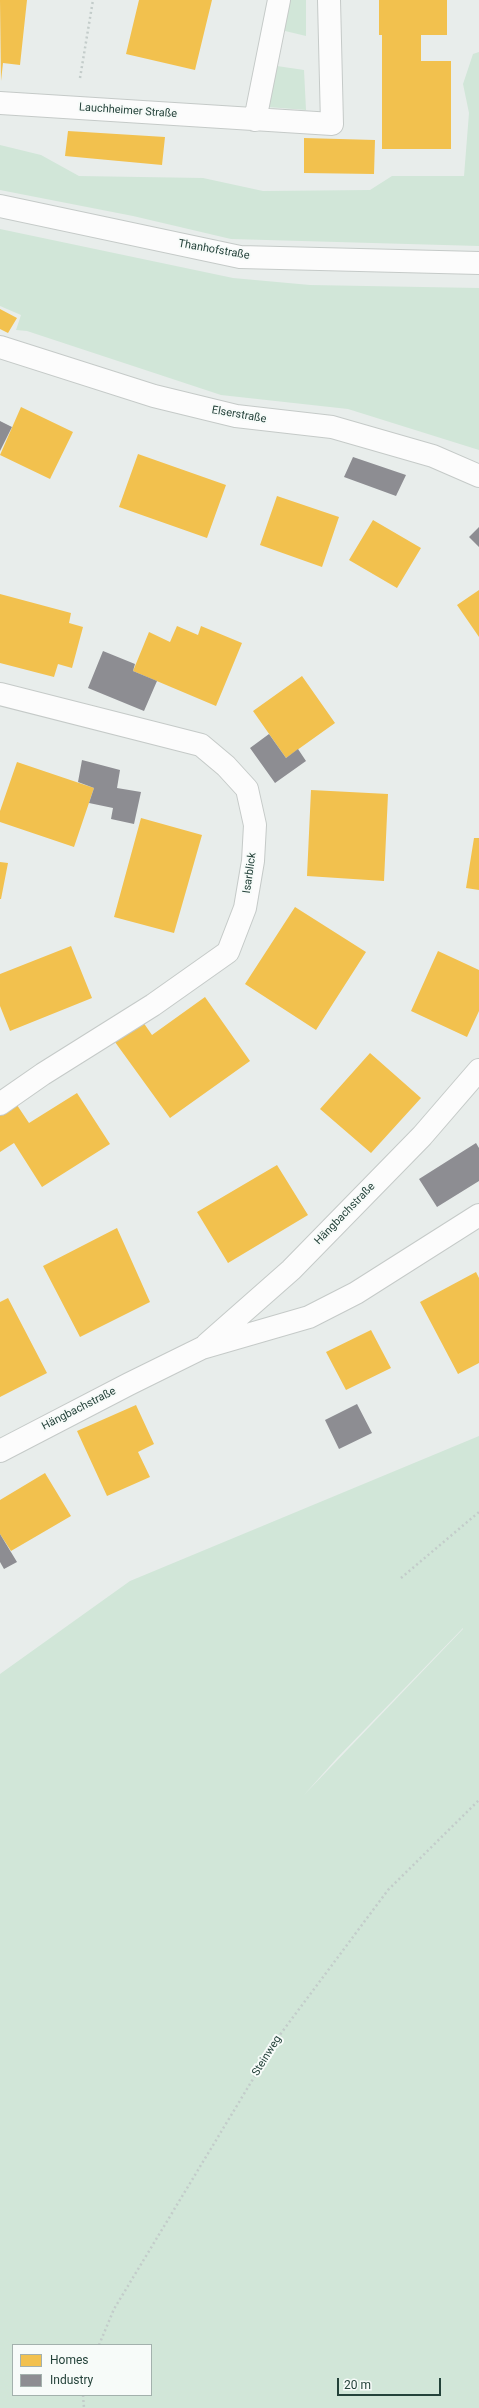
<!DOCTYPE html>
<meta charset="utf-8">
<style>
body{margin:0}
#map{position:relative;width:479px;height:2408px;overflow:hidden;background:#e8edeb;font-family:Roboto,sans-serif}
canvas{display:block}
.legend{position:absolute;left:12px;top:2344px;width:140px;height:52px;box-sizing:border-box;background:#f7fbf9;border:1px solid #a3b1ad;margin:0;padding:5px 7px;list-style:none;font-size:12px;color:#24423a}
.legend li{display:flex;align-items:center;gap:8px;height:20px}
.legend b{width:20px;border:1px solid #a3b1ad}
.scale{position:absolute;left:337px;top:2378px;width:104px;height:18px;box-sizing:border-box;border:2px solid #24423a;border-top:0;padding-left:5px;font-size:12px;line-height:14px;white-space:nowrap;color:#24423a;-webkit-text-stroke:3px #f7fbf9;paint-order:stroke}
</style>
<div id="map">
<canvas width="479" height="2408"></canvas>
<ul class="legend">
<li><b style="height:11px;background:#f2c14e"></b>Homes</li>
<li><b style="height:11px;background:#8d8d92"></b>Industry</li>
</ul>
<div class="scale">20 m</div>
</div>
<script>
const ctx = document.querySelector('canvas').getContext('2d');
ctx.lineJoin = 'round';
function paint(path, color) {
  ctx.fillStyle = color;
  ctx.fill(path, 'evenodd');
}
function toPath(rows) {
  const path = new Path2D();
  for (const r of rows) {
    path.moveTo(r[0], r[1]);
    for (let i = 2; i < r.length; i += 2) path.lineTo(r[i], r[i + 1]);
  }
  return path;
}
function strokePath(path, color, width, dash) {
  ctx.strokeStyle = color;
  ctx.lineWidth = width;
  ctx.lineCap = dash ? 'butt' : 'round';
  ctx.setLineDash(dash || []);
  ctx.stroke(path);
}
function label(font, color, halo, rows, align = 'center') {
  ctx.font = font + ' Roboto,sans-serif';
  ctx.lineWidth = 4;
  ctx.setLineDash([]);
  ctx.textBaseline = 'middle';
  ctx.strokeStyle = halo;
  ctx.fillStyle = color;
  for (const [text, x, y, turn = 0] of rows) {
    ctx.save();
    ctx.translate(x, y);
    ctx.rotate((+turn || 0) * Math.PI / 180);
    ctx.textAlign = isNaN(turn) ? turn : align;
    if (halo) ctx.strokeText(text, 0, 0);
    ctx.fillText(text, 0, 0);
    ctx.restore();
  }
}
const green = toPath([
 [289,0,306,0,306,36,281,30],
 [479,52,479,246,231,239,133,216,0,190,0,145,41,155,79,176,203,178,263,191,370,190,392,176,464,176,469,113,463,84,473,54],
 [277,66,304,70,306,110,268,107],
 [0,229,233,278,310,285,479,288,479,450,348,409,221,395,27,331,16,330,21,315,0,306],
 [479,1436,479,2408,0,2408,0,1674,130,1581],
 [463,1628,463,1629,304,1795,337,1758],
 [13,2345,151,2345,151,2395,13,2395]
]);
const homes = toPath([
 [0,0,27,0,20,65,3,63,1,81],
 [139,0,212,0,195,70,126,54],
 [379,0,447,0,447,35,421,35,421,61,451,61,451,149,382,149,382,35,379,35],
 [68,131,165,137,162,165,65,156],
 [304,138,375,140,374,174,304,173],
 [0,309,17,318,8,333,0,329],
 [21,407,73,432,50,479,0,455],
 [138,454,226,485,207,538,119,507],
 [277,496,339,517,322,567,260,545],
 [373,520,421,548,397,588,349,560],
 [479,590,479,637,457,605],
 [0,594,71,613,69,623,83,627,72,668,58,664,54,677,0,663],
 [177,626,198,635,201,626,242,643,216,706,133,671,149,632,170,642],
 [302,676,335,723,286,758,253,711],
 [17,762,94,788,74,847,0,822,0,811],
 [311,790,388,794,384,881,307,876],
 [141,818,202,835,174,933,114,917],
 [474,838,479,838,479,890,466,888],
 [0,862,8,863,1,899,0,899],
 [295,907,366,952,316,1030,245,984],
 [71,946,92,998,10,1031,0,1006,0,974],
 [438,951,479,970,479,1011,467,1037,411,1011],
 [205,997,250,1061,170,1118,115,1042,143,1022,152,1035],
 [370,1053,421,1098,371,1153,320,1109],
 [77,1093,110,1144,42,1187,14,1143,0,1152,0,1115,17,1105,29,1123],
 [277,1165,308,1215,228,1263,197,1212],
 [117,1228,150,1302,80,1337,43,1266],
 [476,1272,479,1278,479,1363,458,1374,420,1302],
 [8,1298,47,1373,0,1397,0,1302],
 [371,1330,391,1368,346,1390,326,1352],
 [136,1405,154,1444,138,1452,150,1477,107,1496,77,1431],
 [45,1473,71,1516,11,1551,0,1534,0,1500]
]);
const industry = toPath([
 [0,421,12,427,0,451],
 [353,457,406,475,396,496,344,477],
 [479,527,479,547,469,537],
 [103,651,135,664,133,671,157,681,144,711,88,688],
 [269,734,286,758,298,749,306,761,275,783,250,748],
 [82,760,120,770,117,788,141,792,134,824,111,819,113,808,89,803,94,788,78,782],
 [476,1143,479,1148,479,1181,437,1207,419,1179],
 [357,1404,372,1433,339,1449,325,1420],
 [0,1534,17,1562,4,1569,0,1562]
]);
const path = toPath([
 [80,78,93,0],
 [401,1578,479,1512],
 [99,2345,114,2309,279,2036,388,1890,479,1800],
 [83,2395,84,2408]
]);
const street = toPath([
 [0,103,332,124,329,0],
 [255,120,279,0],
 [0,206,240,257,479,263],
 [0,347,154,396,236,416,332,427,433,456,479,476],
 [0,694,201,745,226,766,247,789,255,825,253,861,245,908,228,952,153,1005,43,1074,0,1104],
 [207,1344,291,1270,422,1136,479,1070],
 [0,1451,129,1384,202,1348,309,1317,356,1293,479,1215]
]);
const streetNames = [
 ["Lauchheimer Straße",128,111,4],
 ["Thanhofstraße",214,250,10],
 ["Elserstraße",239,415,10],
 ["Isarblick",250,873,-82],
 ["Hängbachstraße",345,1214,-46],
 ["Hängbachstraße",79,1409,-27],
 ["Steinweg",267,2056,-58]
];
paint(green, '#d1e6d8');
paint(homes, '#f2c14e');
paint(industry, '#8d8d92');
strokePath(street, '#c5cac8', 24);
strokePath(path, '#c3ccca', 2.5, [2, 3]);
strokePath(street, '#fcfcfc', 22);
label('11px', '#24423a', '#f7fbf9', streetNames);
</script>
